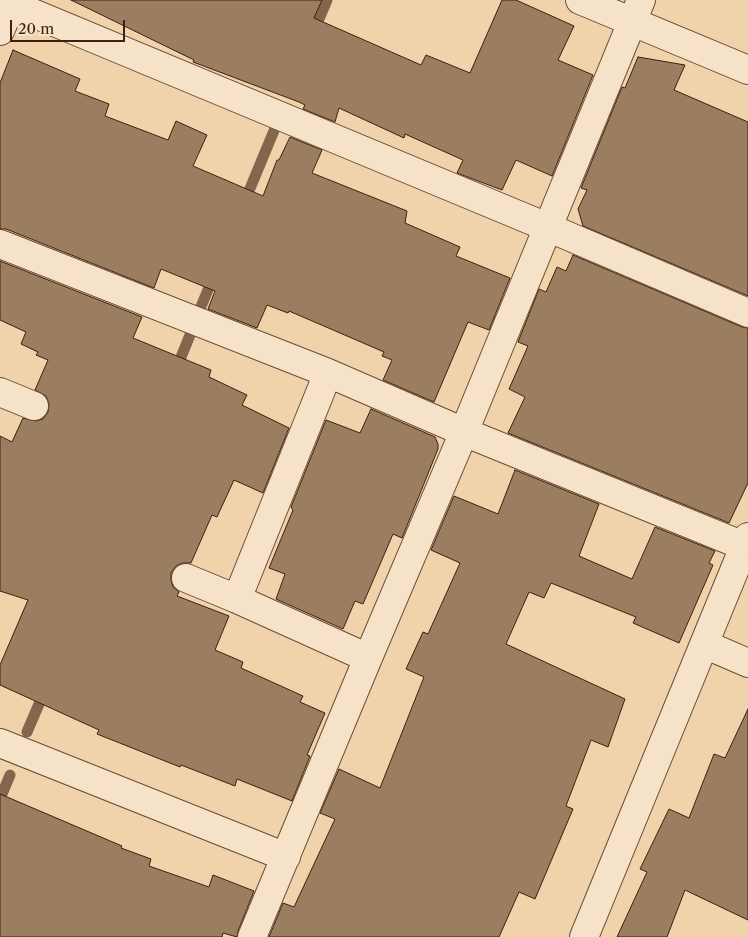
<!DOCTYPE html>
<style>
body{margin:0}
#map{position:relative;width:748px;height:937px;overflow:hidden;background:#f0d3ab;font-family:"Libre Caslon Text",serif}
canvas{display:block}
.scale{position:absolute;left:10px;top:20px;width:115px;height:22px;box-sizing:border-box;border:2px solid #3f1f0f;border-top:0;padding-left:6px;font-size:15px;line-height:18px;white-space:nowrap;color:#3f1f0f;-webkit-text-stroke:4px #f5e2c8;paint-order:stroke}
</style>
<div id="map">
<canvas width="748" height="937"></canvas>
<div class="scale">20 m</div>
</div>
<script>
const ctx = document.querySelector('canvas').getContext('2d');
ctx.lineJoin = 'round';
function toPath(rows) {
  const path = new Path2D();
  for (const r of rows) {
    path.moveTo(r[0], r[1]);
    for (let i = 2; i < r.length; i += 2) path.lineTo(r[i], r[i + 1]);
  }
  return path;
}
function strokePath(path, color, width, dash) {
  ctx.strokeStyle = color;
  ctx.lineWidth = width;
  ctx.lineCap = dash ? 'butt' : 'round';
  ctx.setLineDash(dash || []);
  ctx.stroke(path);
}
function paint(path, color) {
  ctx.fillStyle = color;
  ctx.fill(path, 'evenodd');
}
const stream = toPath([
 [313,33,327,0],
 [244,203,278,121],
 [198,314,214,275],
 [175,372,192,330],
 [27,732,45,690],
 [0,799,10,775]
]);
const building = toPath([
 [71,0,322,0,314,18,421,65,426,55,470,73,502,0,516,0,574,26,558,60,593,75,552,176,516,160,502,190,457,173,463,160,405,134,404,138,339,108,335,122,303,109,305,105,299,102,193,62,194,60,71,0],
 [13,50,80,79,75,91,109,104,105,116,168,140,176,121,207,135,193,166,263,196,277,160,279,160,290,137,322,150,312,173,407,211,405,223,460,247,456,256,510,278,489,330,468,322,434,402,383,380,392,360,382,356,384,352,289,311,288,313,267,305,257,328,208,309,215,291,161,269,154,288,6,229,0,229,0,83,13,50],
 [638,57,685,65,674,90,748,122,748,296,583,226,578,209,587,190,581,188,622,87,625,88,638,57],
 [573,255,742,327,748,328,748,483,729,523,508,433,525,397,509,389,528,346,518,342,539,289,546,292,557,267,566,271,573,255],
 [0,261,142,317,133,338,211,370,209,377,247,395,242,405,289,428,263,493,234,480,217,517,212,515,191,563,183,563,176,566,171,573,171,580,173,587,179,592,177,596,229,616,215,650,243,662,241,668,303,696,300,702,325,713,307,755,310,756,292,801,237,779,235,786,181,765,180,767,97,734,99,730,0,685,0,665,28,600,0,591,0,436,12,442,23,418,36,421,43,419,48,412,49,404,46,396,35,390,48,360,36,355,38,352,21,344,26,332,0,320,0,261],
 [371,409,435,437,438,444,438,449,402,538,393,534,363,604,355,601,343,629,276,599,285,574,269,568,293,510,291,507,326,420,360,433,371,409],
 [515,470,599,504,579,556,632,579,655,527,715,551,709,563,713,565,679,643,633,623,636,617,551,583,544,598,529,592,506,644,625,699,608,747,591,740,566,806,573,809,535,899,519,892,499,937,269,937,283,903,294,907,335,819,320,813,339,769,380,788,424,677,406,669,423,632,428,634,460,563,431,550,454,496,498,514,515,470],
 [748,709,748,920,685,890,667,937,617,937,647,872,640,869,669,809,689,818,714,754,725,758,748,709],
 [0,794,122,846,121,848,151,859,149,866,209,887,213,875,254,891,238,931,237,937,223,933,222,937,0,937,0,794]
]);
const minor = toPath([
 [580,0,748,70],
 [11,4,547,227,748,313],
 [0,31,13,0],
 [0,244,328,373,464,432,744,546],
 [0,392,34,406],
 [186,578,237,599,368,658],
 [237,599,328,373],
 [704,644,748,663],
 [0,743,286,857],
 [252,937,368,658,464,432,641,0],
 [584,937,748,537]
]);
strokePath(stream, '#85664d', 11);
paint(building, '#9b7d60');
strokePath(building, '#3f1f0f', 1);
strokePath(minor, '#6b4c36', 30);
strokePath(minor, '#f5e2c8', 28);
</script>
